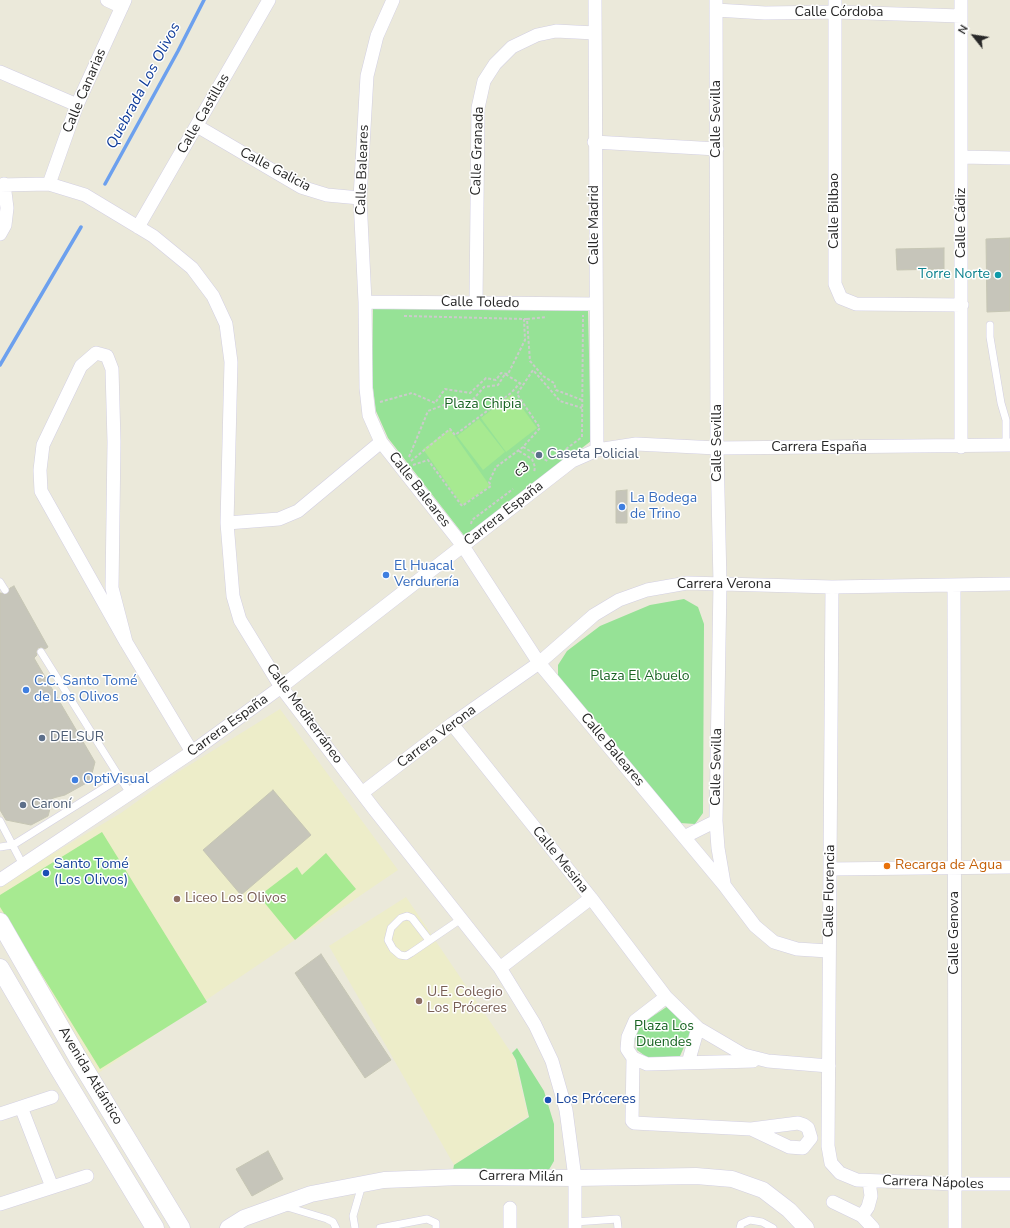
<!DOCTYPE html>
<meta charset="utf-8">
<style>
body{margin:0}
#map{position:relative;width:1010px;height:1228px;overflow:hidden;background:#ebe9da;font-family:"Nunito Sans",sans-serif}
canvas{display:block}
.north{position:absolute;left:954px;top:16px;width:40px;height:40px;-webkit-text-stroke:3px #fff;paint-order:stroke;rotate:300deg;font-size:11px;font-weight:700;line-height:16px;text-align:center;color:#282828}
.north::after{content:'';display:block;margin:auto;width:14px;height:18px;background:#282828;clip-path:polygon(50% 0,100% 100%,50% 72%,0 100%)}
</style>
<div id="map">
<canvas width="1010" height="1228"></canvas>
<div class="north">N</div>
</div>
<script>
const ctx = document.querySelector('canvas').getContext('2d');
ctx.lineJoin = 'round';
function paint(path, color) {
  ctx.fillStyle = color;
  ctx.fill(path, 'evenodd');
}
function toPath(rows) {
  const path = new Path2D();
  for (const r of rows) {
    path.moveTo(r[0], r[1]);
    for (let i = 2; i < r.length; i += 2) path.lineTo(r[i], r[i + 1]);
  }
  return path;
}
function strokePath(path, color, width, dash) {
  ctx.strokeStyle = color;
  ctx.lineWidth = width;
  ctx.lineCap = dash ? 'butt' : 'round';
  ctx.setLineDash(dash || []);
  ctx.stroke(path);
}
function label(font, color, halo, rows, align = 'center') {
  ctx.font = font + ' "Nunito Sans",sans-serif';
  ctx.lineWidth = 3;
  ctx.setLineDash([]);
  ctx.textBaseline = 'middle';
  ctx.strokeStyle = halo;
  ctx.fillStyle = color;
  for (const [text, x, y, turn = 0] of rows) {
    ctx.save();
    ctx.translate(x, y);
    ctx.rotate((+turn || 0) * Math.PI / 180);
    ctx.textAlign = isNaN(turn) ? turn : align;
    if (halo) ctx.strokeText(text, 0, 0);
    ctx.fillText(text, 0, 0);
    ctx.restore();
  }
}
const education = toPath([
 [280,709,398,870,97,1074,0,912,0,885,121,813,175,774],
 [406,897,514,1057,528,1116,454,1165,329,946]
]);
const green = toPath([
 [373,309,588,311,591,441,466,538,388,438,376,411,372,380],
 [684,599,698,607,704,624,703,813,695,824,680,823,558,677,558,665,567,651,600,626,650,605],
 [668,1006,692,1029,680,1056,648,1058,637,1050,635,1038,641,1024],
 [517,1048,544,1091,554,1124,554,1161,547,1173,452,1176,454,1165,529,1117,516,1060,512,1053]
]);
const pitch = toPath([
 [512,394,537,428,506,452,481,418],
 [479,419,505,452,483,470,457,436],
 [450,429,490,486,462,505,423,449],
 [102,832,207,1002,100,1069,0,907,0,895],
 [326,853,356,889,295,940,259,896,297,867,302,875]
]);
const stream = toPath([
 [105,184,178,51,204,0],
 [0,365,81,227]
]);
const building = toPath([
 [1010,238,1010,311,987,312,986,239,1010,238],
 [944,248,944,269,897,270,896,249,944,248],
 [627,490,627,523,616,523,616,491,627,490],
 [14,586,48,647,45,649,41,647,38,648,36,652,37,655,34,658,95,762,90,781,65,795,53,798,48,816,31,825,6,820,0,810,0,593,7,594,10,588,14,586],
 [273,790,311,835,241,895,203,850,273,790],
 [321,954,391,1060,365,1078,295,973,321,954],
 [268,1151,283,1179,252,1196,236,1169,268,1151]
]);
const path = toPath([
 [404,316,527,319,530,361,543,376,554,383,556,390,582,400],
 [527,319,547,317],
 [380,402,412,393,435,403,445,389,470,393,486,378,496,380,501,373,508,374,525,340,524,319],
 [523,447,549,462],
 [566,449,582,437,583,315],
 [519,451,532,459,535,467,534,473],
 [409,457,428,411,444,405,455,398,470,403,484,387,498,385,505,374,523,385],
 [411,461,450,429,455,435,511,393,520,383],
 [413,465,428,460,462,506,491,486,489,482,496,467,523,447,540,428,517,394,533,370,560,401,582,408],
 [471,524,472,520,513,489]
]);
const service = toPath([
 [990,325,990,337,1001,403,1006,420,1006,445],
 [0,582,5,590],
 [41,652,120,778],
 [0,821,23,865],
 [0,847,13,845,120,778,130,793],
 [429,940,412,918,407,916,401,918,391,928,388,940,393,949,400,955,406,956,411,953,461,919],
 [284,1206,327,1219,333,1222,336,1228],
 [575,1222,617,1219,618,1228],
 [355,1228,353,1216,362,1185],
 [380,1228,427,1219,436,1223,436,1228],
 [740,1228,741,1224,750,1220,762,1222,773,1228]
]);
const minor = toPath([
 [107,0,122,7],
 [393,0,377,36,367,76,360,198,365,302,366,388,369,415,381,442,463,546,539,663,724,885,755,926,774,942,797,949,828,951],
 [595,0,597,450],
 [716,0,717,448,720,583,716,821,718,848,724,883],
 [835,0,835,284,841,298,856,304,962,305],
 [961,0,961,447],
 [716,10,765,13,835,12,961,16],
 [0,72,77,105],
 [197,126,301,187,327,195,360,198],
 [594,142,717,149],
 [962,157,1010,158],
 [49,184,77,105,125,0],
 [0,185,49,184,85,195,153,236,192,268,213,296,226,324,231,362,227,523,233,596,240,620,281,687,374,809,500,968,535,1025,552,1061,566,1110,575,1178,575,1228],
 [138,227,269,0],
 [0,234,5,225,7,208,4,184],
 [365,302,595,304],
 [476,303,478,108,484,81,495,64,512,47,537,35,556,31,595,33],
 [227,523,279,519,298,511,381,442],
 [954,585,955,1228],
 [832,587,828,1146,831,1163,840,1173,857,1180,955,1184,1010,1184],
 [126,642,112,588,114,442,112,369,107,356,96,353,81,366,43,445,40,470,41,491,126,642,192,752],
 [452,724,591,898,666,997,698,1028,744,1055,768,1061,829,1066],
 [362,793,452,724,539,663,594,615,619,600,647,590,687,583,832,587,1010,584],
 [684,837,716,821],
 [831,869,1010,867],
 [0,880,192,752,281,687,572,461,597,450,636,444,717,448,1010,445],
 [500,968,591,898],
 [666,997,635,1021,628,1037,627,1049,633,1058,647,1064,753,1061],
 [633,1058,632,1121,634,1123,751,1129,798,1123,804,1125,808,1128,811,1138,803,1148,789,1147,751,1129],
 [688,1063,698,1028],
 [21,1107,52,1187],
 [0,1114,52,1097],
 [833,1202,862,1216,873,1228],
 [0,1204,87,1176],
 [862,1216,868,1207,871,1196,869,1181],
 [510,1228,510,1208]
]);
const tertiary = toPath([
 [228,1228,244,1218,311,1194,384,1180,460,1177,575,1178,696,1176,732,1179,763,1190,789,1210,806,1228]
]);
const secondary = toPath([
 [0,922,78,1058,181,1228],
 [0,968,59,1069,155,1228]
]);
const markers = [
 [998,275,4,"#0f9aa8"],
 [539,455,4,"#5c6f8a"],
 [622,507,4,"#3f7fe0"],
 [386,575,4,"#3f7fe0"],
 [26,690,4,"#3f7fe0"],
 [42,738,4,"#5c6f8a"],
 [75,780,4,"#3f7fe0"],
 [23,805,4,"#5c6f8a"],
 [887,866,4,"#e8710a"],
 [46,873,4,"#1a4fb4"],
 [177,899,4,"#8d6e63"],
 [419,1001,4,"#8d6e63"],
 [548,1100,4,"#1a4fb4"]
];
const streetNames = [
 ["Calle Córdoba",839,13],
 ["Calle Canarias",85,91,-67],
 ["Calle Castillas",204,114,-60],
 ["Calle Sevilla",717,119,-90],
 ["Calle Granada",478,151,-88],
 ["Calle Galicia",275,170,28],
 ["Calle Baleares",363,170,-88],
 ["Calle Bilbao",835,211,-90],
 ["Calle Cádiz",962,223,-90],
 ["Calle Madrid",595,225,-90],
 ["Calle Toledo",480,303,1],
 ["Calle Sevilla",718,443,-90],
 ["Carrera España",819,448],
 ["c3",522,470,-37],
 ["Calle Baleares",419,490,52],
 ["Carrera España",504,514,-38],
 ["Carrera Verona",724,585],
 ["Calle Mediterráneo",304,714,54],
 ["Carrera España",228,726,-36],
 ["Carrera Verona",437,737,-37],
 ["Calle Baleares",612,750,50],
 ["Calle Sevilla",717,767,-89],
 ["Calle Mesina",560,860,51],
 ["Calle Florencia",830,891,-89],
 ["Calle Genova",955,933,-90],
 ["Avenida Atlántico",90,1076,59],
 ["Carrera Milán",521,1177,1],
 ["Carrera Nápoles",933,1183,2]
];
const cultureNames = [
 ["Torre Norte",990,275]
];
const parkNames = [
 ["Plaza Chipia",483,405],
 ["Plaza El Abuelo",640,677],
 ["Plaza Los",664,1027],
 ["Duendes",664,1043]
];
const serviceNames = [
 ["Caseta Policial",547,455],
 ["DELSUR",50,738],
 ["Caroní",31,805]
];
const shopNames = [
 ["La Bodega",630,499],
 ["de Trino",630,515],
 ["El Huacal",394,567],
 ["Verdurería",394,583],
 ["C.C. Santo Tomé",34,682],
 ["de Los Olivos",34,698],
 ["OptiVisual",83,780]
];
const transitNames = [
 ["Santo Tomé",54,865],
 ["(Los Olivos)",54,881],
 ["Los Próceres",556,1100]
];
const foodNames = [
 ["Recarga de Agua",895,866]
];
const educationNames = [
 ["Liceo Los Olivos",185,899],
 ["U.E. Colegio",427,993],
 ["Los Próceres",427,1009]
];
const waterNames = [
 ["Quebrada Los Olivos",144,86,-62]
];
paint(education, '#ededc9');
paint(green, '#96e296');
paint(pitch, '#a7ea91');
strokePath(stream, '#6ca0ee', 3.5);
paint(building, '#c6c5ba');
strokePath(building, '#c6c6b4', 1);
strokePath(service, '#d2cfe2', 8);
strokePath(minor, '#d2cfe2', 14);
strokePath(tertiary, '#d2cfe2', 17);
strokePath(secondary, '#d2cfe2', 19);
strokePath(path, '#cbcbcb', 2, [3, 2]);
strokePath(service, '#fff', 7);
strokePath(minor, '#fff', 13);
strokePath(tertiary, '#fff', 16);
strokePath(secondary, '#fff', 18);
for (const [x, y, r, color] of markers) {
  const dot = new Path2D();
  dot.arc(x, y, r, 0, 2 * Math.PI);
  ctx.fillStyle = color;
  ctx.fill(dot);
  strokePath(dot, '#fff', 1.5);
}
label('14px', '#282828', '#fff', streetNames);
label('14px', '#0d838f', '#fff', cultureNames, 'right');
label('14px', '#196423', '#fff', parkNames);
label('14px', '#4e5e75', '#fff', serviceNames, 'left');
label('14px', '#366cbe', '#fff', shopNames, 'left');
label('14px', '#164399', '#fff', transitNames, 'left');
label('14px', '#c56008', '#fff', foodNames, 'left');
label('14px', '#785e54', '#fff', educationNames, 'left');
label('italic 15px', '#0d3a98', '#fff', waterNames);
</script>
